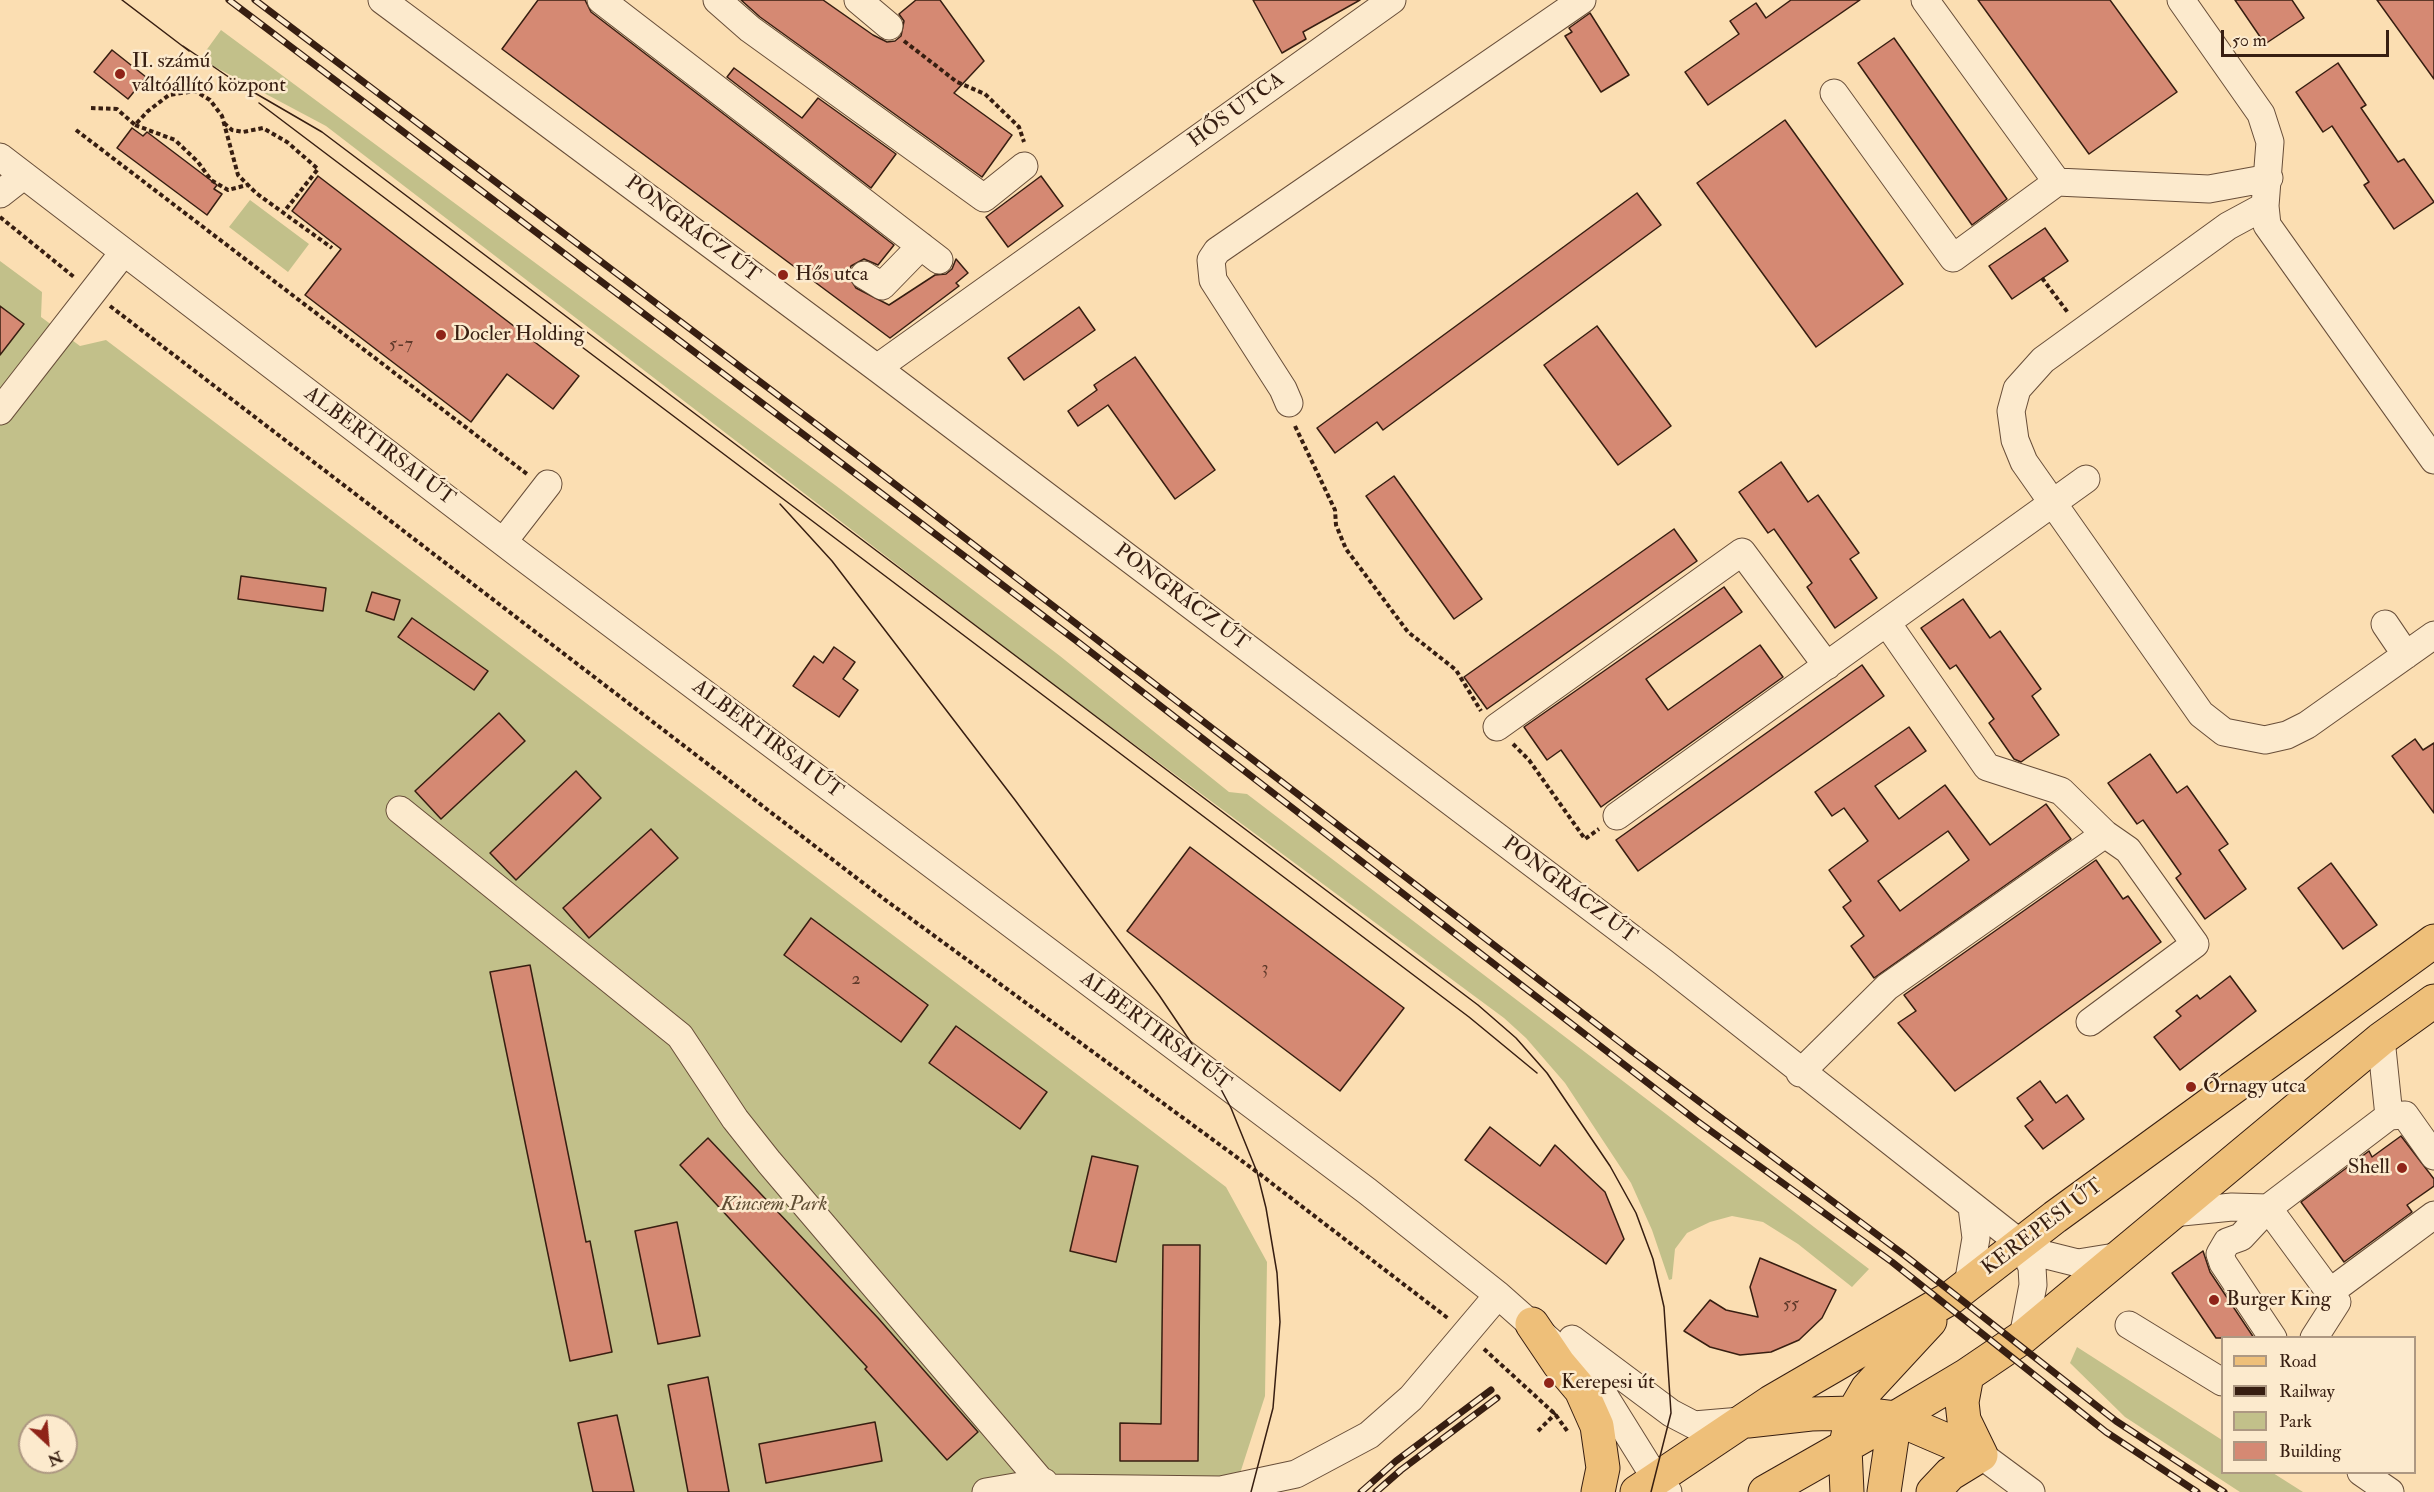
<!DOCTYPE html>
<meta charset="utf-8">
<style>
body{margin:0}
#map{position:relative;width:2434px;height:1492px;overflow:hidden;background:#fbdeb2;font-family:"IM FELL Double Pica",serif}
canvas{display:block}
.legend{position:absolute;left:2221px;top:1336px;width:195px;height:138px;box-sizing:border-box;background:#fceacd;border:2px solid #ad9882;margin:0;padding:8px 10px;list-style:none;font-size:18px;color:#371e11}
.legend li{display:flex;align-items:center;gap:12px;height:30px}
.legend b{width:30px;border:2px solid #ad9882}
.north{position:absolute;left:18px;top:1414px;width:60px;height:60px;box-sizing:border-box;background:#fceacd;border:2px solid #ad9882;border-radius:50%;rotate:154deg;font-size:16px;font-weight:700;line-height:24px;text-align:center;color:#371e11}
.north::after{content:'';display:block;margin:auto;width:21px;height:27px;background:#8f2418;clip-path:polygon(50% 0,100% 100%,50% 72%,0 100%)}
.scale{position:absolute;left:2221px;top:30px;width:168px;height:27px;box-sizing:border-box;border:3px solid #371e11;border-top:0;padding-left:8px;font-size:18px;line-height:21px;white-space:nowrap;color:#371e11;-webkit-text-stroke:4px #fceacd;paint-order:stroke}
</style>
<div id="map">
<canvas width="2434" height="1492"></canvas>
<ul class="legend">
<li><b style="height:8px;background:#eebf79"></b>Road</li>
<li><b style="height:8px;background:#371e11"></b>Railway</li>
<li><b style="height:16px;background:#c2c08a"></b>Park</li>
<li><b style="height:16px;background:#d58973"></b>Building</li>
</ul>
<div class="north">N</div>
<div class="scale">50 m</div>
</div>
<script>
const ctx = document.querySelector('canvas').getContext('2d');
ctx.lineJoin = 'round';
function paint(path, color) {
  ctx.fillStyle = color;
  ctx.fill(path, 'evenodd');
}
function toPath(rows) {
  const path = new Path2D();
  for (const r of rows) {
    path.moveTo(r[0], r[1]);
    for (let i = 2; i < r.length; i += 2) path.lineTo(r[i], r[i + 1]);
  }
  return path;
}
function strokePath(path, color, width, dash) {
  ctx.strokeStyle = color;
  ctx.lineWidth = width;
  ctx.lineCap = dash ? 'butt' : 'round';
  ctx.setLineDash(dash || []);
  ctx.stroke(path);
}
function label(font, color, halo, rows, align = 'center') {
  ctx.font = font + ' "IM FELL Double Pica",serif';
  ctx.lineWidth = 5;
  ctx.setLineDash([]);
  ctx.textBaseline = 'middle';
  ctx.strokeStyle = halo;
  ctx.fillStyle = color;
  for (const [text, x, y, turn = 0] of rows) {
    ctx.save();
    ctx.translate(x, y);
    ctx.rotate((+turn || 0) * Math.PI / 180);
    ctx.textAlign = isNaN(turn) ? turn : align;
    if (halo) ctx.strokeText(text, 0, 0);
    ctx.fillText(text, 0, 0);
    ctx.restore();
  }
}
const green = toPath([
 [221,30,835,485,1060,656,1229,792,1247,794,1869,1269,1852,1287,1798,1244,1763,1222,1732,1216,1710,1222,1687,1233,1675,1249,1672,1279,1669,1280,1652,1230,1631,1183,1565,1083,1526,1038,1504,1018,1042,676,326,126,200,59],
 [250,200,309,244,288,272,229,227],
 [0,261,42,292,41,317,80,346,106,340,1226,1187,1267,1262,1265,1396,1234,1492,0,1492],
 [30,1426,66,1426,66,1462,30,1462],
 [2077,1347,2222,1440,2222,1472,2273,1473,2303,1492,2240,1492,2125,1417,2070,1363]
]);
const building = toPath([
 [538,0,585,0,591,12,894,245,878,265,864,259,851,266,848,275,856,288,889,305,935,275,946,274,952,269,956,259,968,273,956,283,959,286,890,338,502,49,538,0],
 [741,0,823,0,873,35,887,42,895,41,901,36,904,21,899,14,916,0,940,0,984,61,954,93,1012,135,982,177,760,17,741,0],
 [1253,0,1360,0,1303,32,1306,39,1282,53,1253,0],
 [1791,0,1860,0,1708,105,1685,72,1739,34,1730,21,1756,3,1766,18,1791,0],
 [1978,0,2110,0,2177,92,2089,154,1978,0],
 [2235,0,2292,0,2304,18,2265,44,2235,0],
 [2377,0,2434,0,2434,79,2377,0],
 [1590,13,1629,75,1601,92,1565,36,1572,32,1569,28,1590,13],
 [1894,38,2007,199,1972,225,1858,63,1894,38],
 [112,50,146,77,128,99,94,72,112,50],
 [2338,63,2366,105,2361,108,2398,162,2404,159,2434,202,2394,229,2364,185,2369,182,2332,126,2323,132,2296,92,2338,63],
 [734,68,802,118,818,98,896,154,871,188,727,77,734,68],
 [1785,120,1903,284,1816,347,1697,183,1785,120],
 [132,128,143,136,147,132,217,185,214,189,222,194,207,215,117,148,132,128],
 [318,176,579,376,553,409,507,374,471,422,305,295,341,249,292,211,318,176],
 [1041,176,1063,206,1008,247,986,217,1041,176],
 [1637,193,1661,225,1383,430,1377,422,1335,453,1317,428,1637,193],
 [2045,228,2068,261,2012,299,1989,266,2045,228],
 [0,306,24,324,0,355,0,306],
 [1079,307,1095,330,1024,380,1008,358,1079,307],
 [1597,326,1671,426,1618,465,1544,365,1597,326],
 [1135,357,1215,470,1175,499,1108,405,1078,426,1068,411,1097,390,1094,385,1135,357],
 [1781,462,1808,502,1818,495,1859,553,1850,559,1877,598,1835,628,1807,587,1812,583,1774,529,1768,533,1739,492,1781,462],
 [1394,476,1482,599,1454,619,1366,496,1394,476],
 [1674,529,1697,561,1487,709,1464,677,1674,529],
 [241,576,326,588,323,611,238,599,241,576],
 [1724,587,1742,612,1646,679,1668,710,1760,645,1783,677,1601,807,1561,750,1547,760,1524,727,1724,587],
 [372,592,400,600,394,620,366,611,372,592],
 [1963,599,1990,638,2000,631,2041,689,2032,696,2059,735,2021,762,2014,759,1989,723,1994,719,1956,665,1950,669,1921,628,1963,599],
 [412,618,488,671,474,690,398,637,412,618],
 [834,647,855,662,843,679,858,690,839,717,793,686,814,656,823,663,834,647],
 [1862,665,1884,696,1638,871,1616,840,1862,665],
 [499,713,525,741,441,819,415,791,499,713],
 [1909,727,1926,751,1875,786,1899,819,1945,785,1990,845,2046,804,2071,839,1874,978,1851,946,1864,936,1843,907,1851,901,1829,870,1868,841,1844,808,1832,816,1815,792,1909,727],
 [1948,831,1969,860,1900,911,1878,881,1948,831],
 [2415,739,2423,750,2434,743,2434,813,2392,756,2415,739],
 [2150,754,2177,793,2187,786,2228,844,2219,850,2246,889,2205,919,2176,878,2181,874,2143,820,2137,824,2108,783,2150,754],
 [576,771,601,798,516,880,490,853,576,771],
 [651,829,678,858,589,938,563,908,651,829],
 [1190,847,1404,1008,1340,1091,1127,931,1190,847],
 [2096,860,2123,899,2128,896,2161,942,1955,1091,1898,1023,1916,1011,1904,995,2096,860],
 [2331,863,2377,925,2343,949,2298,888,2331,863],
 [811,918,928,1005,901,1042,784,955,811,918],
 [530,965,586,1242,590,1241,612,1352,570,1361,490,972,530,965],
 [2230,976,2256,1011,2180,1070,2154,1037,2181,1016,2176,1011,2197,995,2200,999,2230,976],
 [956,1026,1047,1092,1020,1129,929,1063,956,1026],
 [2040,1081,2056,1103,2067,1095,2084,1119,2043,1149,2025,1126,2033,1120,2017,1098,2040,1081],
 [1490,1127,1540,1166,1555,1145,1605,1192,1624,1239,1606,1264,1465,1160,1490,1127],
 [2401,1136,2434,1179,2434,1186,2407,1205,2412,1212,2344,1262,2301,1202,2369,1151,2372,1157,2401,1136],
 [708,1138,878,1318,978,1432,947,1460,865,1369,867,1367,680,1165,708,1138],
 [1092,1156,1138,1166,1116,1262,1070,1251,1092,1156],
 [677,1222,700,1336,658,1344,635,1231,677,1222],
 [1163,1245,1200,1245,1198,1461,1120,1461,1120,1423,1161,1424,1163,1245],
 [2203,1251,2210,1272,2254,1338,2216,1338,2172,1273,2203,1251],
 [1760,1258,1836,1290,1822,1318,1799,1340,1771,1352,1740,1355,1710,1347,1684,1331,1710,1300,1726,1310,1758,1317,1750,1287,1760,1258],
 [708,1377,729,1492,688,1492,668,1385,708,1377],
 [617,1415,634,1492,593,1492,578,1423,617,1415],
 [875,1422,882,1461,766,1483,759,1444,875,1422]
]);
const path = toPath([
 [904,41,957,82,985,94,1019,127,1024,142],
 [91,108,117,109,135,125,148,111,169,95,195,91,210,100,222,116,238,175,256,193,332,248],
 [224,123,232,130,243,132,263,128,287,142,318,169,283,213],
 [135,125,175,140,198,162,211,180,228,190,247,185],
 [76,130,527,474],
 [0,217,74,277],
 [2042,278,2069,314],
 [110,306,884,899,1257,1172,1449,1319],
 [1295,426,1335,510,1336,525,1346,549,1408,632,1456,670,1481,711],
 [1513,744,1529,760,1585,839,1599,829],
 [1484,1349,1555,1414,1568,1432],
 [1538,1431,1556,1413]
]);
const minor = toPath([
 [382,0,877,368,1663,962,2021,1244,2046,1255,2078,1263,2121,1256],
 [601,0,939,260],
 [717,0,750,29,984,198,1024,166],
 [858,0,889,26],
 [1925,0,2057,182],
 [2181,0,2261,114,2270,142,2265,206,2267,225,2434,460],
 [1834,93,1953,258,2057,182,2209,189,2269,178],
 [0,157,520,555,1367,1191,1498,1295,1595,1381,1656,1479,1668,1492],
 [0,194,23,176],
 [2265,206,2228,226,2043,360,2017,389,2011,411,2015,440,2024,462,2201,714,2224,732,2265,740,2287,735,2307,725,2434,635],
 [864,275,882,286,921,246],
 [877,368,1392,0],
 [1289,403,1283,389,1213,280,1211,260,1217,251,1582,0],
 [0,411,123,253],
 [503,542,548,484],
 [1887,623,1987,767,2061,791,2105,834,2128,850,2195,944,2090,1022],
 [2385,624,2406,655],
 [1497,727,1742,552,1827,666],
 [400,810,680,1036,735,1119,769,1162,1050,1492],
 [1617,816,2086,479],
 [1800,1073,1887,987,2105,834],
 [2389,1116,2405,1115,2434,1156],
 [2172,1213,2232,1207,2268,1208,2389,1116,2381,1039],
 [2021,1244,2032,1267,2033,1285,2023,1337],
 [1968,1285,1976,1238,1972,1207],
 [2330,1292,2434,1215],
 [2129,1325,2222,1382],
 [2273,1338,2223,1263,2220,1254,2227,1242,2241,1237,2268,1208,2337,1302,2314,1338],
 [1572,1339,1671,1413,1694,1425,1741,1421],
 [1981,1455,2031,1492],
 [2361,1472,2390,1492],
 [1048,1488,1221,1490,1296,1474,1369,1435,1411,1398,1498,1295],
 [986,1492,1044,1482]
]);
const major = toPath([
 [1532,1324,1559,1364,1581,1390,1597,1426,1603,1468,1598,1492],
 [1967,1375,1962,1402,1964,1420,1981,1455],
 [1748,1421,1811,1414,1853,1413,1895,1418,1981,1455],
 [1637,1492,1771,1402,1952,1297,2055,1217,2434,941],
 [1765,1492,1895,1418,1967,1375,2023,1337,2381,1039,2434,1001],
 [1847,1492,1845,1448,1853,1413,1867,1389,1930,1321],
 [1884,1492,1895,1418],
 [1933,1492,1950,1474,1981,1455]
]);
const tram = toPath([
 [122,0,189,51],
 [183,46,236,82,322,132,1478,1005,1516,1038,1547,1073,1610,1166,1636,1213,1653,1259,1664,1307,1671,1413,1651,1492],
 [259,103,1469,1017,1537,1073],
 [780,504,832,561,1015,800,1159,995,1215,1078,1231,1108,1257,1172,1266,1208,1277,1273,1280,1322,1273,1408,1251,1492]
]);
const rail = toPath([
 [229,0,1074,639,1697,1121,1892,1262,2106,1432,2197,1492],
 [255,0,857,455,1633,1052,1903,1254,2116,1421,2224,1492],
 [1361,1492,1396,1461,1491,1390],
 [1376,1492,1401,1470,1497,1398]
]);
const markers = [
 [120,74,6,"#8f2418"],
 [783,275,6,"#8f2418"],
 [441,335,6,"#8f2418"],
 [2191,1087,6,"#8f2418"],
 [2402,1168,6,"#8f2418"],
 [2214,1300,6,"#8f2418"],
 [1549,1383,6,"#8f2418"]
];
const numberNames = [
 ["5-7",401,345],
 ["3",1265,969],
 ["2",856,980],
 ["55",1791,1305]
];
const poiNames = [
 ["II. számú",132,62],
 ["váltóállító központ",132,86],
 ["Hős utca",795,275],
 ["Docler Holding",453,335],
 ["Őrnagy utca",2203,1087],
 ["Shell",2390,1168,"right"],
 ["Burger King",2226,1300],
 ["Kerepesi út",1561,1383]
];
const streetNames = [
 ["HŐS UTCA",1237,111,-36],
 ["PONGRÁCZ ÚT",692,230,37],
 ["ALBERTIRSAI ÚT",379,447,37],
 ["PONGRÁCZ ÚT",1181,598,37],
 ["ALBERTIRSAI ÚT",767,740,37],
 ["PONGRÁCZ ÚT",1569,891,37],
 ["ALBERTIRSAI ÚT",1155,1032,37],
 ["KEREPESI ÚT",2043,1228,-37]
];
const parkNames = [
 ["Kincsem Park",774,1205]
];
paint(green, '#c2c08a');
paint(building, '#d58973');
strokePath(building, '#371e11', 1.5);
strokePath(minor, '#684e39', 29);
strokePath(major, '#371e11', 35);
strokePath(path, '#371e11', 4, [4.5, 3]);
strokePath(minor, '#fceacd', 27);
strokePath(major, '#eebf79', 33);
strokePath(tram, '#371e11', 1.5);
strokePath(rail, '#371e11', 7);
strokePath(rail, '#fceacd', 4.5, [14]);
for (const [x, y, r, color] of markers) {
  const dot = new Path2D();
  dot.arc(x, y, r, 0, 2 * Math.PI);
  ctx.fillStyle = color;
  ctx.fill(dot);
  strokePath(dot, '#fceacd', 2);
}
label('18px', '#5e392a', null, numberNames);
label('21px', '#371e11', '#fceacd', poiNames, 'left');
label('21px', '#371e11', '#fceacd', streetNames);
label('italic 21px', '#614f35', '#fceacd', parkNames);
</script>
